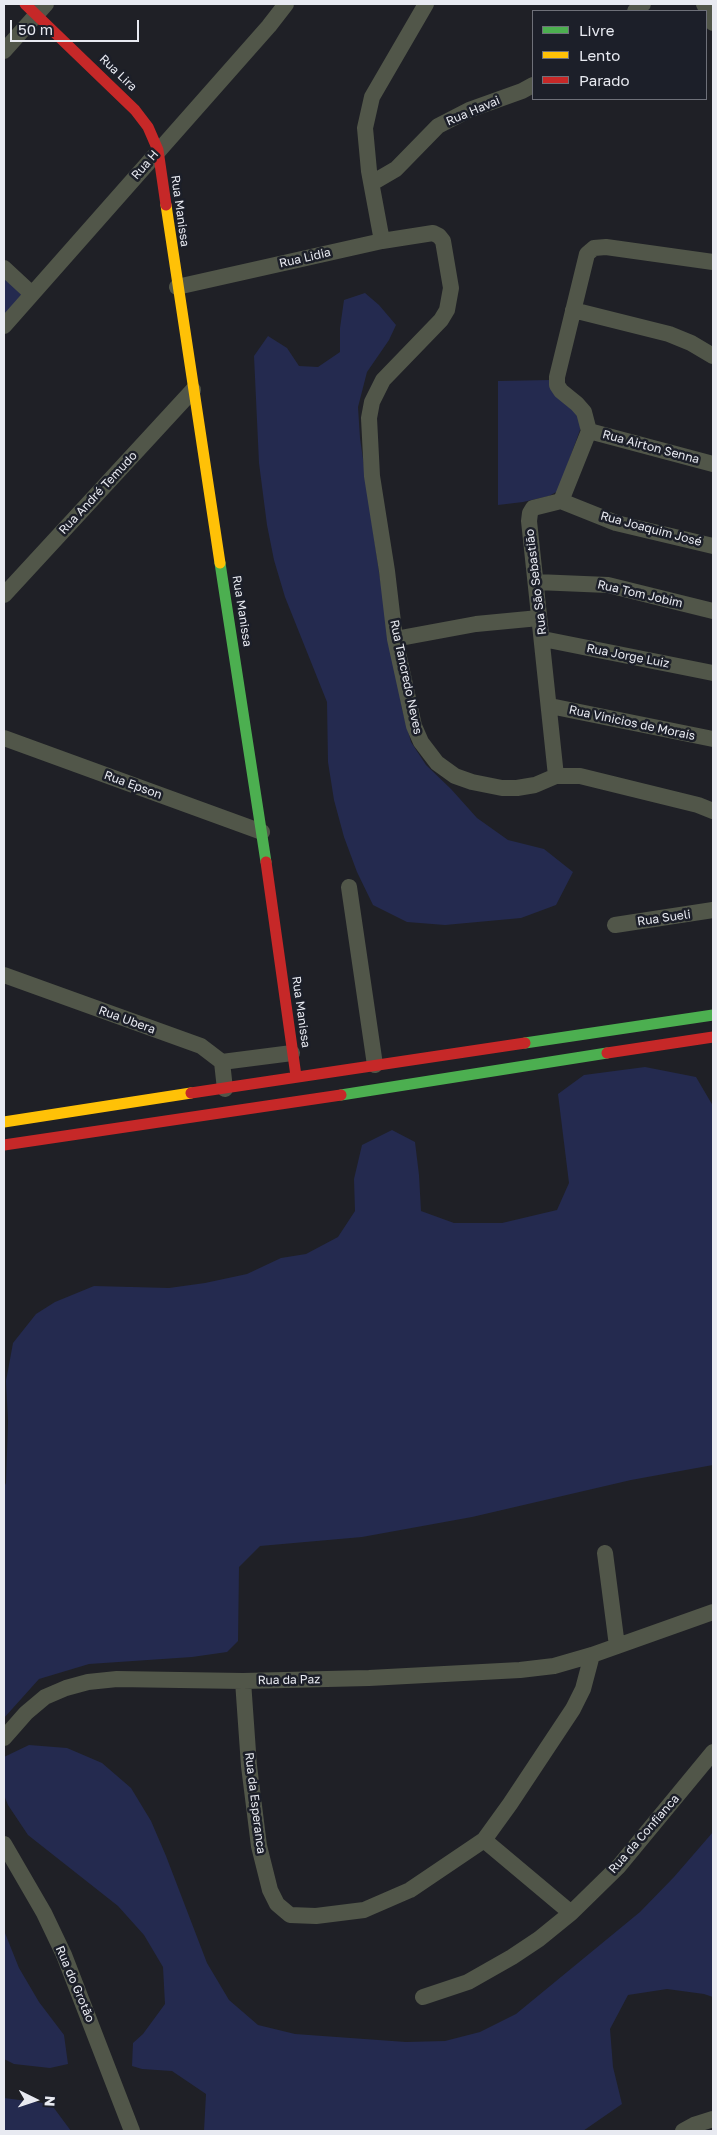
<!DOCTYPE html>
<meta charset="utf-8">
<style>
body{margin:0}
#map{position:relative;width:717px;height:2135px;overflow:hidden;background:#1f2026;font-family:"Golos Text",sans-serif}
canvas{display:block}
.frame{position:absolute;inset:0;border:5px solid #e8eaf1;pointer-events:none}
.legend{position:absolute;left:532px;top:10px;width:175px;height:90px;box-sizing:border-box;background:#1c1f29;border:1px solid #6e7079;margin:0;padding:6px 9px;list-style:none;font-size:15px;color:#e8eaf1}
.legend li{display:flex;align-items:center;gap:10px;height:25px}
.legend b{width:25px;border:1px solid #6e7079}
.north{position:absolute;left:10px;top:2075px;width:50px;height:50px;-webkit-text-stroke:4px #1c1f29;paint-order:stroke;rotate:94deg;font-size:14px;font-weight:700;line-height:20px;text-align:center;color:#e8eaf1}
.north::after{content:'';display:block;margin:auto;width:18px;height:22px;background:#e8eaf1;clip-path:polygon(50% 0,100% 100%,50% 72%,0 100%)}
.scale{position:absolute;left:10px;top:20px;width:129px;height:22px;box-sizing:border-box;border:2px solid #e8eaf1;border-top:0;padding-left:6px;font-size:15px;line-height:18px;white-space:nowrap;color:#e8eaf1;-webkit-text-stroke:4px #1c1f29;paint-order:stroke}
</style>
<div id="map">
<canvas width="717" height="2135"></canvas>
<div class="frame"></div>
<ul class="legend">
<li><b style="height:6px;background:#4caf50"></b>Livre</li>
<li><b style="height:6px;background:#ffc107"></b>Lento</li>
<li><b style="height:6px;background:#c62828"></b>Parado</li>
</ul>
<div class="north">N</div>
<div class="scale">50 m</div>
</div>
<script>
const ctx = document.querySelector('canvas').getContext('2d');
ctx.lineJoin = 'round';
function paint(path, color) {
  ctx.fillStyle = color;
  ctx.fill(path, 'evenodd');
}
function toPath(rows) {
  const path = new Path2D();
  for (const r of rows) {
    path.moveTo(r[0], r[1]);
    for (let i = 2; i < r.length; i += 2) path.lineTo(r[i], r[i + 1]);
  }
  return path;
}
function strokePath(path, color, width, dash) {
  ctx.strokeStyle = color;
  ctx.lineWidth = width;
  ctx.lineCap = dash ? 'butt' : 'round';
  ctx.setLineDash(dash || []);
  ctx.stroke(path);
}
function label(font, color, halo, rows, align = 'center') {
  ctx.font = font + ' "Golos Text",sans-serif';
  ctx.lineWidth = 5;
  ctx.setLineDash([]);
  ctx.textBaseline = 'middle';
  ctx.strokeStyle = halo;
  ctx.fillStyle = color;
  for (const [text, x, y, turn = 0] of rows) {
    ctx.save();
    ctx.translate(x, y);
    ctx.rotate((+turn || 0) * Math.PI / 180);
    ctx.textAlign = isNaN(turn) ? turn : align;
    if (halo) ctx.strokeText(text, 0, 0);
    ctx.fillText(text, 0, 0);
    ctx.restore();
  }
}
const green = toPath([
 [4,268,32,294,4,326],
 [365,293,379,305,396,325,389,340,367,372,358,407,360,438,379,572,402,709,411,742,426,765,451,789,477,818,508,840,544,849,573,872,556,905,521,918,445,925,407,922,373,905,357,872,344,837,334,800,328,762,327,702,285,597,274,560,267,525,259,463,254,356,268,336,287,348,299,366,318,367,340,352,340,328,344,300],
 [551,380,576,411,580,423,580,430,558,491,549,496,523,502,498,505,498,381],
 [645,1067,696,1077,713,1106,713,1465,631,1480,472,1517,362,1537,260,1546,239,1567,238,1641,227,1652,192,1657,89,1664,39,1679,4,1718,4,1487,6,1483,8,1421,6,1381,13,1343,36,1314,55,1302,94,1286,169,1288,205,1283,247,1274,281,1258,306,1254,338,1237,355,1211,354,1179,362,1145,392,1130,415,1142,419,1175,421,1211,454,1223,502,1223,557,1210,569,1183,558,1094,584,1075],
 [29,1745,67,1748,102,1763,131,1788,151,1821,166,1856,207,1963,229,2000,258,2025,295,2034,406,2042,445,2041,480,2032,516,2014,640,1912,674,1877,713,1832,713,1997,704,1994,667,1989,628,1995,610,2029,613,2067,622,2104,583,2131,204,2131,206,2094,172,2071,142,2069,132,2066,133,2043,143,2034,165,2004,163,1967,144,1935,118,1906,28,1835,8,1805,4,1795,4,1757],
 [4,1924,5,1933,19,1968,39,2002,64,2035,68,2064,50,2068,14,2064,4,2059],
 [4,2098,51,2104,71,2131,4,2131]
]);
const street = toPath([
 [704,4,713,23],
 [635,11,643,4],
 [4,51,46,4],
 [372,183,396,169,438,126,469,110,522,91,533,85],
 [382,241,369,171,365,128,372,97,426,4],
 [4,268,32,294],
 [177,287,382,241,433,233,439,236,443,241,451,288,447,310,441,320,383,380,372,402,369,418,372,476,387,571,395,639,414,726,421,742,437,763,455,776,472,782,502,788,517,788,535,785,556,776,580,776,698,805,713,811],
 [573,310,669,334,691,343,713,356],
 [4,326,269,26,286,4],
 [589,431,713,464],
 [561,501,616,523,713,546],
 [536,582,608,585,713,611],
 [4,595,193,390],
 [395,639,476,624,539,618],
 [543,639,713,673],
 [550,706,713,739],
 [4,738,262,832],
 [556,776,529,521,530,513,533,508,561,501,589,431,584,412,577,404,561,391,557,385,557,377,587,254,594,248,606,247,713,262],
 [349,887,375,1065],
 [615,925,713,910],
 [4,975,201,1046,222,1062,225,1089],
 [222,1062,292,1053],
 [605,1553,617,1646],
 [243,1681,249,1766,259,1846,270,1890,277,1904,290,1915,316,1916,364,1910,410,1890,484,1840,510,1804,573,1709,583,1689,592,1655],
 [4,1738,26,1713,45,1697,66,1688,88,1682,117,1679,243,1681,369,1678,520,1670,554,1666,592,1655,713,1612],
 [484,1840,571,1913],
 [4,1844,44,1913,64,1955,132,2131],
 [423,1997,468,1982,512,1957,539,1939,571,1913,619,1866,713,1752],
 [683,2131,694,2125,713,2119]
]);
const fast = toPath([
 [220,563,266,862],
 [525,1043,713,1015],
 [341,1095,607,1053]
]);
const slow = toPath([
 [166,205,220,563],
 [4,1122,191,1093]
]);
const jam = toPath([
 [25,4,135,110,148,127,158,150,166,205],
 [266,862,296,1076],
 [607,1053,713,1037],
 [191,1093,525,1043],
 [4,1145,341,1095]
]);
const streetNames = [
 ["Rua Lira",118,73,44],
 ["Rua Havai",473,111,-23],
 ["Rua H",145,165,-49],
 ["Rua Manissa",180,211,82],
 ["Rua Lidia",305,258,-13],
 ["Rua Airton Senna",651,447,15],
 ["Rua André Temudo",98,493,-47],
 ["Rua Joaquim José",651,529,15],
 ["Rua Sāo Sebastiāo",536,582,-97],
 ["Rua Tom Jobim",640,594,13],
 ["Rua Manissa",242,611,81],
 ["Rua Jorge Luiz",628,656,11],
 ["Rua Tancredo Neves",406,677,78],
 ["Rua Vinicios de Morais",632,723,12],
 ["Rua Epson",133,785,20],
 ["Rua Sueli",664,918,-8],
 ["Rua Manissa",301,1012,82],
 ["Rua Ubera",127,1020,20],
 ["Rua da Paz",289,1680,-1],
 ["Rua da Esperanca",255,1803,83],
 ["Rua da Confianca",644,1834,-49],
 ["Rua do Grotão",75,1984,67]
];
paint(green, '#242a4f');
strokePath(street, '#515649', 16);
strokePath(fast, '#4caf50', 11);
strokePath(slow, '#ffc107', 11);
strokePath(jam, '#c62828', 11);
label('12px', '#e8eaf1', '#1c1f29', streetNames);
</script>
